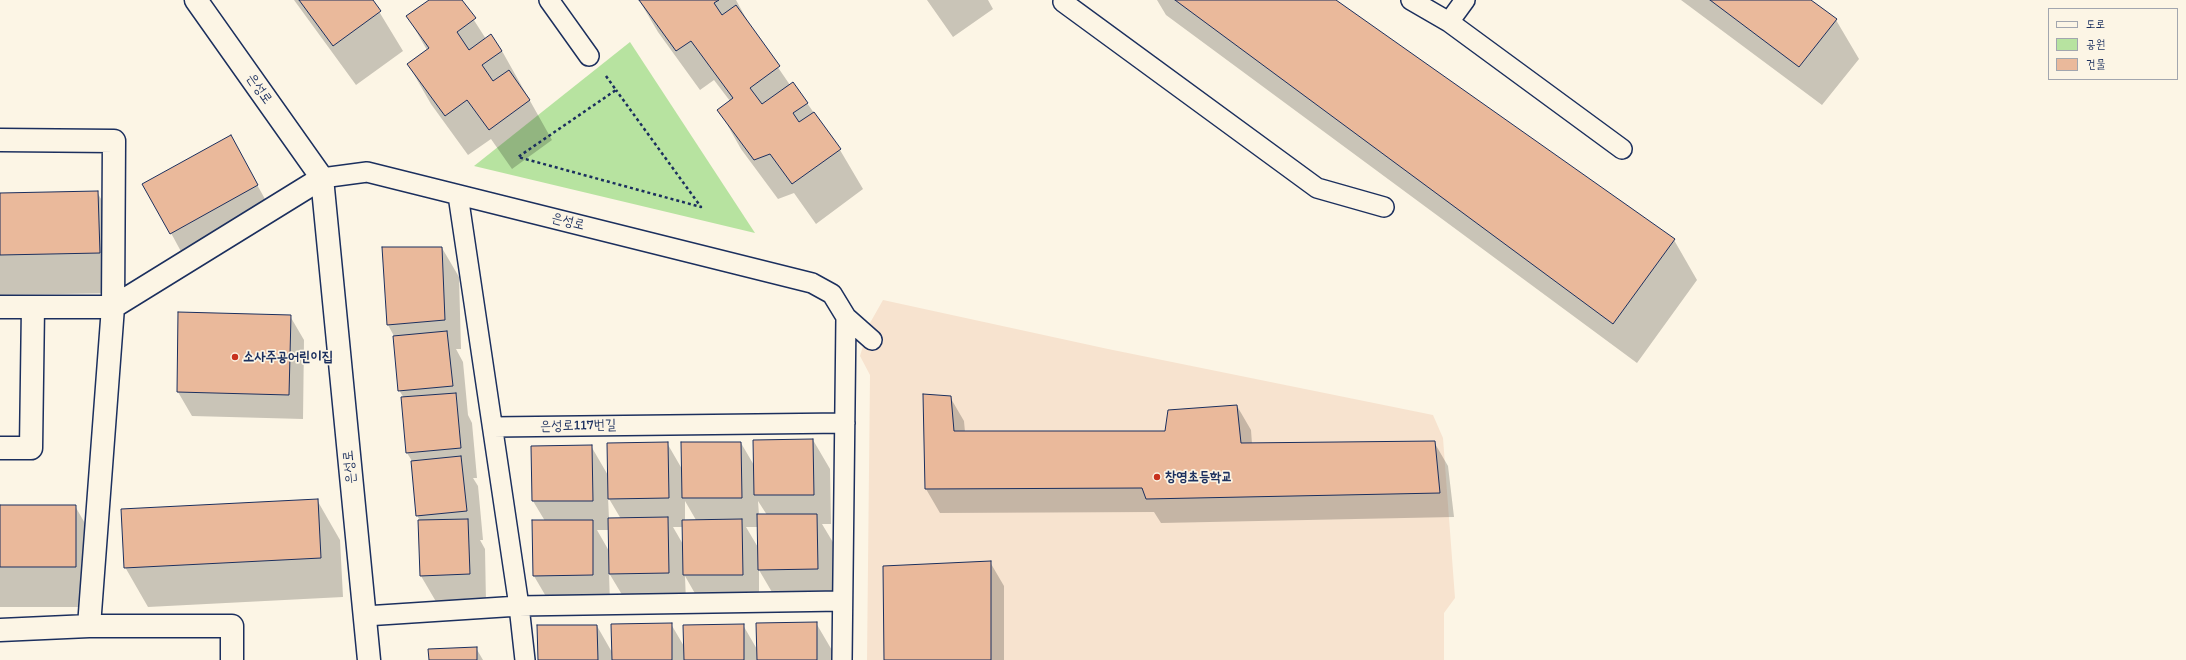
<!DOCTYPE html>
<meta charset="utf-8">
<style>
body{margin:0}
#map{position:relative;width:2186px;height:660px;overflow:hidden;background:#fcf5e5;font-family:Itim,"Poor Story",sans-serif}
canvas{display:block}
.legend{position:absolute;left:2048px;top:8px;width:130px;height:72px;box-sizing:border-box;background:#fcf5e5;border:1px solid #a2a6af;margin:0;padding:5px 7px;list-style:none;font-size:12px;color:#1b2f5e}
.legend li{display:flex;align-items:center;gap:8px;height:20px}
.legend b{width:20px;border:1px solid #a2a6af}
</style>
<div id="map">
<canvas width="2186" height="660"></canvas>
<ul class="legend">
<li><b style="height:5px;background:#fcf5e5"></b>도로</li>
<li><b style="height:11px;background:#b7e3a0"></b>공원</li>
<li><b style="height:11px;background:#eab99b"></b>건물</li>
</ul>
</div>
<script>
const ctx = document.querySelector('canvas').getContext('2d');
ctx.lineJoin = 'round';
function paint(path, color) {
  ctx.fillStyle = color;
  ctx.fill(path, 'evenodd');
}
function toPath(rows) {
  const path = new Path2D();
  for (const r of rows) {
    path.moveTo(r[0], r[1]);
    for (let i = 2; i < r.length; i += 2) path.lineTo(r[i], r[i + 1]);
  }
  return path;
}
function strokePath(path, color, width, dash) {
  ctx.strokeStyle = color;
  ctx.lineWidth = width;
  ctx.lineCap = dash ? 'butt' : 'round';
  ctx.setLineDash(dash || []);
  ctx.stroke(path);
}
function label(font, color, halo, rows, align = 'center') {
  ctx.font = font + ' Itim,"Poor Story",sans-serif';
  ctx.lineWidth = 3.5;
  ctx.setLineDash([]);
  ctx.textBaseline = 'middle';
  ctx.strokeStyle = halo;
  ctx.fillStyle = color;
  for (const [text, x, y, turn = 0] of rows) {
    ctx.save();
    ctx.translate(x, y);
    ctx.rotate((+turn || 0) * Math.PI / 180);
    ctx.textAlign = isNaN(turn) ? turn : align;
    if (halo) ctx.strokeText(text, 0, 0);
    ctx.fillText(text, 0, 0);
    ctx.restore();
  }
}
const built = toPath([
 [883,300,1108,349,1433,415,1443,438,1455,598,1444,613,1444,660,867,660,870,375,860,356,870,323]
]);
const green = toPath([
 [630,42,755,233,474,166]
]);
const shadow = toPath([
 [294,0,372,0,403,51,356,85],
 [431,0,461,0,486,39,502,51,552,140,512,169,491,139,468,155,431,104,408,64,427,50,408,17],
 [639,0,736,0,753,31,790,85,807,103,840,150,863,189,816,224,794,193,778,199,741,149,719,110,730,101,714,80,700,90,658,32],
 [927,0,988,0,993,9,953,37],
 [1157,0,1334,0,1674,240,1697,280,1637,363,1166,15],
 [1681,0,1810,0,1836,20,1859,59,1822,105],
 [244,161,271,210,184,257,171,233],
 [97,192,120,232,122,293,0,295,0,194],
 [442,248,459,277,461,349,456,349,463,362,468,415,472,423,477,478,473,478,478,486,483,540,480,540,485,549,486,603,438,605,421,576,420,521,417,515,412,461,407,453,402,398,404,398,399,390,394,336,388,325],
 [179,313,290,316,304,340,303,419,192,416,178,392],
 [950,397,964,421,965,432,1166,432,1237,406,1251,430,1252,444,1434,442,1448,466,1454,517,1161,523,1154,512,940,513,926,489],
 [813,440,830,469,831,524,822,524,834,544,834,598,776,599,759,570,759,604,701,604,685,576,686,602,627,603,609,573,610,604,551,605,534,576,545,521,533,501,532,447,591,446,609,477,667,443,682,469,741,443,755,467],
 [608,497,621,519,609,519],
 [685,501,696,520,685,521],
 [758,501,767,515,759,515],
 [673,527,683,527,684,546],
 [746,527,758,527,759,549],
 [597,530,609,530,609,551],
 [317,500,340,540,343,597,148,607,125,567],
 [0,506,75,506,98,546,98,607,0,607],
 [990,562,1004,586,1004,660,885,660],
 [816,623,833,652,833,660,539,660,597,626,613,654,671,624,685,648,743,625,758,651],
 [476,648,483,660,430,660]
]);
const building = toPath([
 [299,0,373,0,381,11,333,46,299,0],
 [429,0,462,0,476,18,457,32,469,50,491,34,502,51,482,65,493,81,509,70,530,100,489,130,467,100,445,116,407,64,429,48,406,16,429,0],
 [639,0,719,0,714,3,722,15,736,5,780,66,750,88,762,104,793,82,808,103,793,113,799,122,814,112,841,149,792,184,770,154,754,160,717,110,733,98,691,41,676,51,639,0],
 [1175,0,1336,0,1675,239,1613,324,1175,0],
 [1710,0,1811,0,1837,19,1799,67,1710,0],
 [231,135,258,185,170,234,142,184,231,135],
 [98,191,100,253,0,255,0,193,98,191],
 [382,247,442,247,445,320,387,325,382,247],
 [178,312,291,315,289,395,177,392,178,312],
 [447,331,453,386,398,391,393,336,447,331],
 [456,393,461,448,406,453,401,397,456,393],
 [923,394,951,396,954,431,1165,431,1168,410,1237,405,1241,443,1435,441,1440,493,1146,499,1142,488,925,489,923,394],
 [813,439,814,495,754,495,753,440,813,439],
 [668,442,669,498,608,499,607,443,668,442],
 [681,442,741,442,742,498,682,498,681,442],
 [592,445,593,501,532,501,531,446,592,445],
 [461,456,467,511,416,516,411,461,461,456],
 [318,499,321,558,124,568,121,509,318,499],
 [0,505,76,505,76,567,0,567,0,505],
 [757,514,817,514,818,569,758,570,757,514],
 [668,517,669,573,609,574,608,518,668,517],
 [468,519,470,574,420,576,418,520,468,519],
 [742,519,743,575,683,575,682,520,742,519],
 [532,520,593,520,593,575,533,576,532,520],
 [991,561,991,660,884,660,883,566,991,561],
 [817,622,817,660,757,660,756,623,817,622],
 [672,623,672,660,612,660,611,624,672,623],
 [744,624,744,660,684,660,683,625,744,624],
 [537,625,597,625,598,660,538,660,537,625],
 [477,647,477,660,429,660,428,649,477,647]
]);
const path = toPath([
 [606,76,616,90,518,157,701,207,616,90]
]);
const service = toPath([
 [549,0,589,56],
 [1064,0,1063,2,1317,188,1384,207],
 [1411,0,1449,22],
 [1465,0,1449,22,1622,149],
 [322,178,367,172,812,283,832,294,846,317,842,660],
 [458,195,519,606,525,660],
 [846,317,872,340],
 [493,427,845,423],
 [365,616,519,606,842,601]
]);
const minor = toPath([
 [0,140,114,141,113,307,0,307],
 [0,448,31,448,33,307],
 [89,626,113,307,322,178],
 [0,630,89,626,232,626,232,660]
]);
const tertiary = toPath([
 [196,0,322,178,369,660]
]);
const markers = [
 [235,357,4,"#c8321e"],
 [1157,477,4,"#c8321e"]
];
const streetNames = [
 ["은성로",259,89,55],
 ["은성로",568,222,14],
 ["은성로117번길",578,426,-1],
 ["은성로",350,467,-96]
];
const poiNames = [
 ["소사주공어린이집",243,357],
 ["창영초등학교",1165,477]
];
paint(built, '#f7e3cf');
paint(green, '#b7e3a0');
paint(shadow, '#0003');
paint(building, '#eab99b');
strokePath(building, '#1b2f5e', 1);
strokePath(service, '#1b2f5e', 22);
strokePath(minor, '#1b2f5e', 25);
strokePath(tertiary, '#1b2f5e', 25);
strokePath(path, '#1b2f5e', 2.5, [3, 3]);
strokePath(service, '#fcf5e5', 19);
strokePath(minor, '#fcf5e5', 22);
strokePath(tertiary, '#fcf5e5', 22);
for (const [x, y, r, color] of markers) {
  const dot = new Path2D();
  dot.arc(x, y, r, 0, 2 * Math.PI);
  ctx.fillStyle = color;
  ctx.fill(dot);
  strokePath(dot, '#fcf5e5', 1.5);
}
label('14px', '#1b2f5e', '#fcf5e5', streetNames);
label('bold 14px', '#1b2f5e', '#fcf5e5', poiNames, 'left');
</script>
